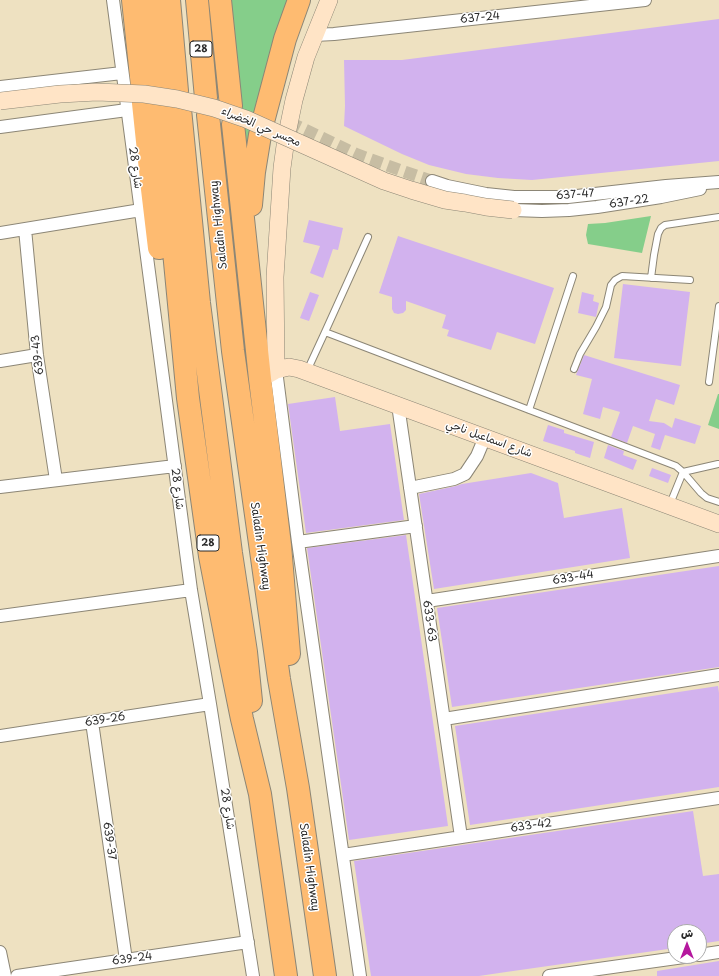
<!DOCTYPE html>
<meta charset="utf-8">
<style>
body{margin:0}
#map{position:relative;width:719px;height:976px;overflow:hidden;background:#eee1c1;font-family:"Playpen Sans","Playpen Sans Arabic",sans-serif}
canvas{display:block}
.north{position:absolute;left:667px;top:924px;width:40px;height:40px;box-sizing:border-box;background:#fff;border:1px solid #aaa;border-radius:50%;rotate:0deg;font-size:11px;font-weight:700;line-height:16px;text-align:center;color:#2b2b2b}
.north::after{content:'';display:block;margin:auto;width:14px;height:18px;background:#b5179e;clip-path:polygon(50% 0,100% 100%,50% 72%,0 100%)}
</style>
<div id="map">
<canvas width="719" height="976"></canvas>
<div class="north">ش</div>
</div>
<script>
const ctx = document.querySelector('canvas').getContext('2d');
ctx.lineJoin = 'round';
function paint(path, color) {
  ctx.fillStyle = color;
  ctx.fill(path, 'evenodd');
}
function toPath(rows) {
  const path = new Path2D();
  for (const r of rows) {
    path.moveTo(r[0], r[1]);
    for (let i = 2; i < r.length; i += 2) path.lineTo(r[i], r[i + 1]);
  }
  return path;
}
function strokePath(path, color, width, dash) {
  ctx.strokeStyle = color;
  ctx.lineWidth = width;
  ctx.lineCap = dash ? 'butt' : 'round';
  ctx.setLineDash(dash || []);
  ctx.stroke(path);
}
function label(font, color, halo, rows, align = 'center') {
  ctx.font = font + ' "Playpen Sans","Playpen Sans Arabic",sans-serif';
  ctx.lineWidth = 3;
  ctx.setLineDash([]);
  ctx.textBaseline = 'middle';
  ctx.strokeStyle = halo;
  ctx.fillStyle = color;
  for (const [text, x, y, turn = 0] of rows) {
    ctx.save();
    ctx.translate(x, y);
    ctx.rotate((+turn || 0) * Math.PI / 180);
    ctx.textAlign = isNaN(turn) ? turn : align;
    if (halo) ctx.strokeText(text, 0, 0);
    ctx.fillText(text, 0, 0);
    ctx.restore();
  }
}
const green = toPath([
 [230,0,291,0,274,46,243,163],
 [651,216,642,253,588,244,586,235,588,224,605,223],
 [718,394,719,394,719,429,708,425]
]);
const building = toPath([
 [719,19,719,161,532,180,498,178,466,174,429,165,402,154,344,126,345,106,344,60,402,60],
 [309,220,343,228,338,250,333,249,323,278,310,273,320,246,303,242],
 [398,236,554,288,535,344,497,332,491,350,447,336,449,330,442,328,446,315,406,301,406,310,403,313,398,314,394,313,392,309,392,297,379,293],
 [623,284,690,292,681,366,614,358],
 [310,292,319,295,309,321,300,318],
 [582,292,594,295,593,301,599,303,596,317,578,313],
 [584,355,680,385,674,405,656,399,649,421,664,423,672,428,675,418,701,426,695,444,665,435,660,450,651,447,655,434,633,426,627,443,611,437,620,412,603,407,600,419,583,414,592,379,576,375],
 [335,397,340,431,390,424,404,520,306,533,288,404],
 [548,425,564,430,564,433,594,442,590,458,575,453,575,451,543,441],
 [608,445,624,451,623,455,637,460,633,470,604,458],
 [652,468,671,475,668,483,649,476],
 [531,473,558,483,564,518,622,508,630,558,434,589,419,494,456,486,462,484],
 [406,535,448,826,349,840,307,548],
 [719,566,719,667,452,707,437,608],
 [718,686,719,693,719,787,470,825,455,726],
 [693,811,703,876,719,874,719,941,699,944,699,932,675,932,675,948,506,972,479,976,371,976,354,861],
 [719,961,719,976,657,976,657,971]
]);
const streetTunnel = toPath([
 [289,122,356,154,400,170,432,181]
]);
const lane = toPath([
 [368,237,325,332,676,466,683,472,701,493,707,498,719,502],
 [651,278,654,255,658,234,661,228,665,225,719,217],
 [574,369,580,354,596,327,606,307,611,285,615,280,622,276,690,280],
 [307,371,325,332],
 [709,382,719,306],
 [529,410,573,276],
 [670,504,683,472,718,464]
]);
const street = toPath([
 [113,0,191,590,210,704,253,976],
 [315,35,334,34,645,0],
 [0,87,122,73],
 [0,127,127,110],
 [432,181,447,186,486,194,514,197,568,197,666,186,719,182],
 [513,210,542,211,569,210,597,207,661,197,700,189],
 [25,229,37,355,56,480],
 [0,233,141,210],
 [0,361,37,355],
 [276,370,298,542,360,976],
 [398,405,461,837],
 [0,487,175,466],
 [410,488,454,479,465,474,477,456,485,437],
 [298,542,416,526],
 [427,601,719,556],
 [0,616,191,590],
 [444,719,719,675],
 [92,722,126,960],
 [0,736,210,704],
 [343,855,719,798],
 [0,952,5,976],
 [699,955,719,952],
 [17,976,248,942],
 [549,976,691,956]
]);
const secondary = toPath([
 [288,129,294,100,306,57,329,0],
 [276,370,275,277,282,168,285,146],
 [260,379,276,370,289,367,299,369,719,524]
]);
const highway = toPath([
 [133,0,142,86],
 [150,0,158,87],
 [169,0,177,91],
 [197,0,206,98],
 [220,0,231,106],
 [143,103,152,189,159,248],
 [160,105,188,398,210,556,229,655,242,719,260,794,286,976],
 [180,109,199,303,231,553,246,652,251,701],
 [208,115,233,351,279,679,298,788,325,976],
 [264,118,285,39,299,0],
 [233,124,260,379,280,545,289,654],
 [251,205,254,172,260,135]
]);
const secondaryBridge = toPath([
 [0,101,60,94,97,92,144,94,177,99,214,108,246,119,355,168,384,181,411,190,445,200,465,203,486,207,513,210]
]);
const shields = [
 [201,49,22],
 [208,543,22]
];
const shieldNames = [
 ["28",201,49],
 ["28",208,543]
];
const streetNames = [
 ["637-24",480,18,-6],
 ["مجسر حي الخضراء",261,127,23],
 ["شارع 28",135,168,82],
 ["637-47",575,195,-4],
 ["637-22",629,202,-9],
 ["Saladin Highway",219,225,-96],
 ["639-43",38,355,-97],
 ["شارع اسماعيل ناجي",489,439,20],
 ["شارع 28",177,489,83],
 ["Saladin Highway",260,546,82],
 ["633-44",573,578,-9],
 ["633-63",429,621,82],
 ["639-26",105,720,-9],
 ["شارع 28",227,809,81],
 ["633-42",531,826,-8],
 ["639-37",109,841,82],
 ["Saladin Highway",309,867,82],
 ["639-24",132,959,-8]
];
paint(green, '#85ce8a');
paint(building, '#d2b2ee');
strokePath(streetTunnel, '#c7bda3', 12, [12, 6]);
strokePath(lane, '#8c8676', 8);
strokePath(street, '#8c8676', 14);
strokePath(secondary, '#8c8676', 18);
strokePath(highway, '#8c8676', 24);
strokePath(lane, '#fff', 6);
strokePath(street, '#fff', 12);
strokePath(secondary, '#ffe4c6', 17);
strokePath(highway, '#febb71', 22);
strokePath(secondaryBridge, '#8c8676', 18, []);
strokePath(secondaryBridge, '#ffe4c6', 17);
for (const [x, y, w] of shields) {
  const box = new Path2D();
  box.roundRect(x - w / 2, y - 8, w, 16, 3);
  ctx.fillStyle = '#fff';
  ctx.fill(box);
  strokePath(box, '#2b2b2b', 1);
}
label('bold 10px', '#2b2b2b', null, shieldNames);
label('11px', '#2b2b2b', '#fff', streetNames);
</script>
